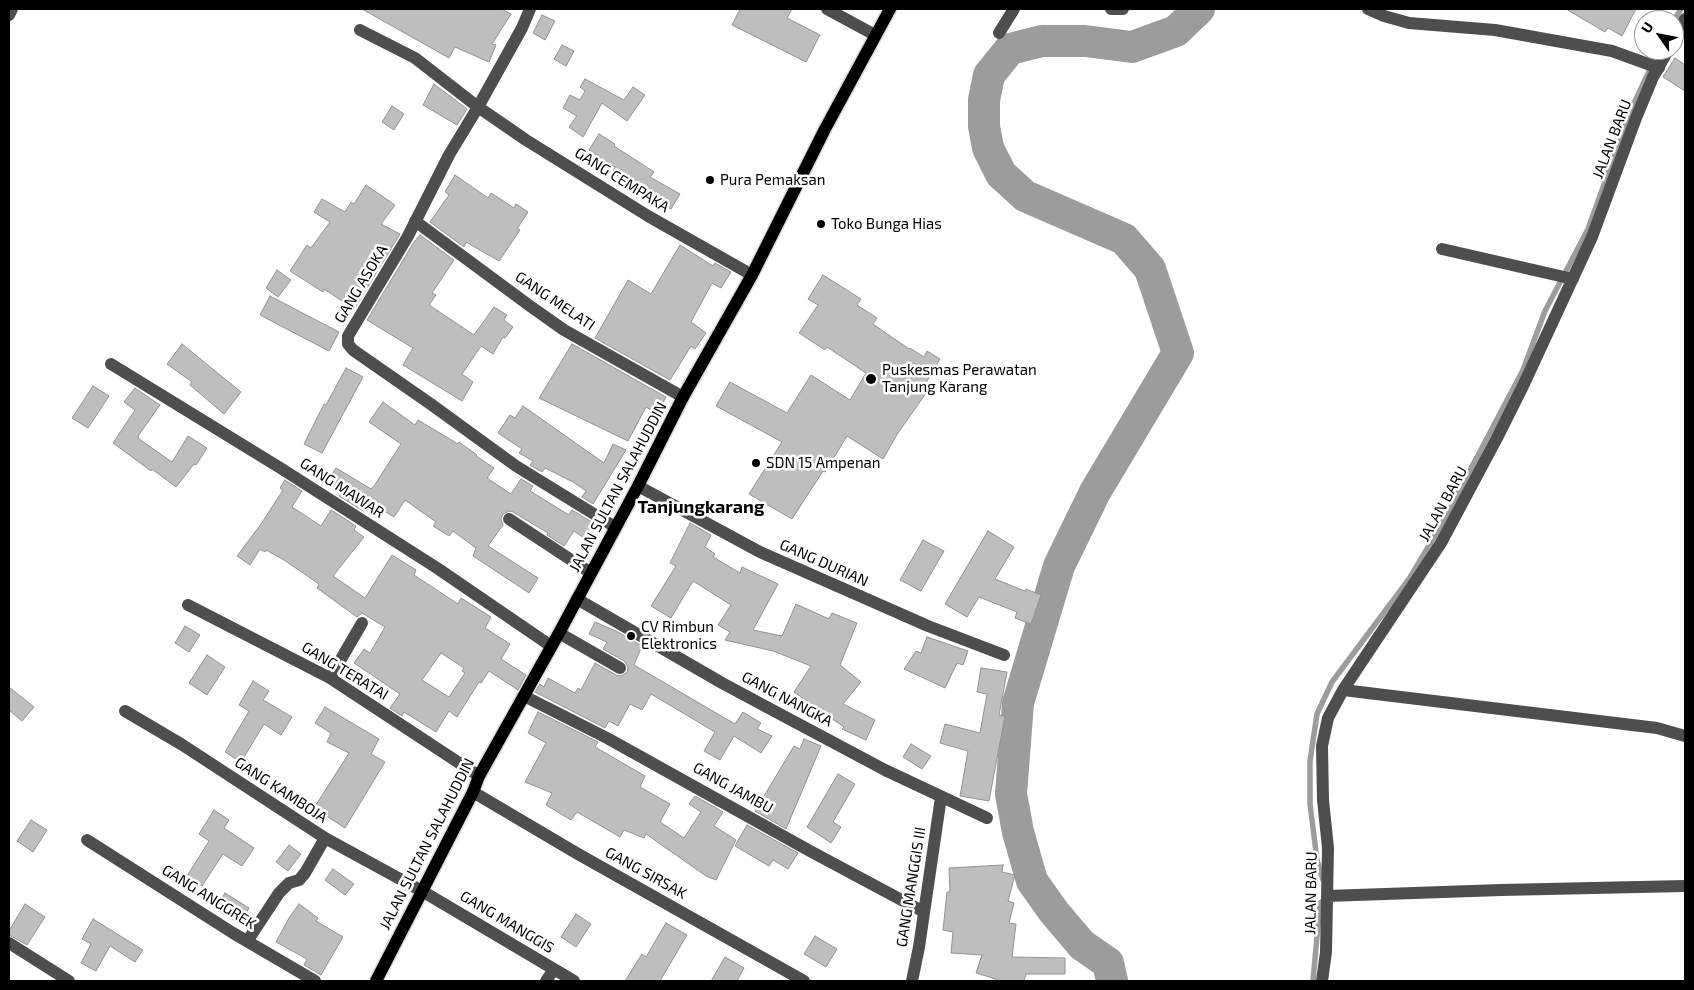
<!DOCTYPE html>
<style>
body{margin:0}
#map{position:relative;width:1694px;height:990px;overflow:hidden;background:#fff;font-family:"Exo 2",sans-serif}
canvas{display:block}
.frame{position:absolute;inset:0;border:10px solid #000;pointer-events:none}
.north{position:absolute;left:1634px;top:10px;width:50px;height:50px;box-sizing:border-box;background:#fff;border:1px solid #999;border-radius:50%;rotate:303deg;font-size:14px;font-weight:700;line-height:20px;text-align:center;color:#000}
.north::after{content:'';display:block;margin:auto;width:18px;height:22px;background:#000;clip-path:polygon(50% 0,100% 100%,50% 72%,0 100%)}
</style>
<div id="map">
<canvas width="1694" height="990"></canvas>
<div class="frame"></div>
<div class="north">U</div>
</div>
<script>
const ctx = document.querySelector('canvas').getContext('2d');
ctx.lineJoin = 'round';
function toPath(rows) {
  const path = new Path2D();
  for (const r of rows) {
    path.moveTo(r[0], r[1]);
    for (let i = 2; i < r.length; i += 2) path.lineTo(r[i], r[i + 1]);
  }
  return path;
}
function strokePath(path, color, width, dash) {
  ctx.strokeStyle = color;
  ctx.lineWidth = width;
  ctx.lineCap = dash ? 'butt' : 'round';
  ctx.setLineDash(dash || []);
  ctx.stroke(path);
}
function paint(path, color) {
  ctx.fillStyle = color;
  ctx.fill(path, 'evenodd');
}
function label(font, color, halo, rows, align = 'center') {
  ctx.font = font + ' "Exo 2",sans-serif';
  ctx.lineWidth = 5;
  ctx.setLineDash([]);
  ctx.textBaseline = 'middle';
  ctx.strokeStyle = halo;
  ctx.fillStyle = color;
  for (const [text, x, y, turn = 0] of rows) {
    ctx.save();
    ctx.translate(x, y);
    ctx.rotate((+turn || 0) * Math.PI / 180);
    ctx.textAlign = isNaN(turn) ? turn : align;
    if (halo) ctx.strokeText(text, 0, 0);
    ctx.fillText(text, 0, 0);
    ctx.restore();
  }
}
const stream = toPath([
 [1674,20,1681,9],
 [1323,880,1317,860,1310,804,1310,761,1317,714,1332,682,1409,579,1439,529,1523,370,1545,311,1588,229,1631,110,1659,50],
 [1313,981,1320,903,1326,898]
]);
const river = toPath([
 [1112,981,1108,963,1082,945,1054,912,1032,881,1018,832,1011,794,1018,703,1059,566,1095,492,1178,353,1150,269,1124,239,1025,196,1001,174,988,148,984,126,984,100,989,75,1010,49,1042,41,1085,41,1132,47,1176,31,1199,9]
]);
const building = toPath([
 [362,9,502,9,511,14,492,44,496,45,489,62,455,47,449,58,362,9],
 [740,9,792,9,787,18,820,35,806,62,732,25,740,9],
 [1566,9,1636,9,1622,36,1608,28,1605,32,1566,9],
 [542,15,555,21,545,40,533,33,542,15],
 [562,45,574,51,566,66,554,59,562,45],
 [1675,58,1685,65,1685,91,1663,77,1675,58],
 [585,79,624,100,633,87,645,95,627,121,602,103,583,137,569,127,577,116,563,108,570,95,580,100,585,91,580,87,585,79],
 [434,84,467,109,457,125,423,105,434,84],
 [392,106,404,114,394,130,382,122,392,106],
 [599,134,615,144,614,146,654,172,650,177,680,194,671,209,612,172,615,167,589,150,599,134],
 [455,175,488,198,491,193,514,208,516,204,528,212,517,229,520,230,499,261,466,242,464,247,430,222,449,195,445,192,455,175],
 [366,185,395,205,381,224,400,234,353,311,347,307,348,305,324,289,323,292,290,271,307,245,311,248,330,222,314,212,322,199,345,212,351,202,354,204,366,185],
 [420,235,454,260,432,293,436,295,429,305,474,335,494,307,507,315,504,320,513,327,505,338,503,337,493,354,481,346,462,374,473,382,462,401,403,365,413,348,367,320,414,242,420,235],
 [680,245,713,266,715,263,731,272,721,288,712,283,691,322,706,333,695,349,691,346,670,380,595,338,628,280,651,294,680,245],
 [277,270,291,280,278,297,266,288,277,270],
 [823,275,861,299,857,305,877,318,873,324,909,349,910,348,924,357,927,351,940,359,924,386,929,389,898,433,883,459,847,436,825,472,823,471,792,519,749,494,782,442,716,406,730,382,787,413,811,375,850,400,866,373,827,347,825,350,799,333,818,305,808,299,823,275],
 [270,296,339,332,329,351,260,315,270,296],
 [182,344,241,392,224,414,190,385,192,382,167,364,182,344],
 [572,344,666,397,657,414,646,407,628,441,539,398,572,344],
 [346,368,363,377,322,453,304,444,324,404,326,405,346,368],
 [93,386,109,396,88,428,72,418,93,386],
 [135,388,160,405,138,436,139,439,172,462,188,436,207,448,196,465,194,464,176,487,152,469,151,471,113,443,135,410,124,402,135,388],
 [383,402,415,425,418,420,458,444,459,442,477,455,476,456,494,468,487,478,511,494,521,479,533,486,530,491,569,515,572,510,595,524,584,538,574,531,564,546,547,535,548,533,513,512,509,511,503,514,501,519,503,525,488,546,538,578,529,593,473,556,476,548,453,531,449,536,433,526,436,522,405,500,394,517,371,503,365,512,339,496,342,492,326,483,336,468,371,489,374,486,401,444,369,422,383,402],
 [523,406,604,463,613,444,626,450,593,504,582,497,586,491,573,482,545,468,542,472,530,465,533,461,519,453,522,449,498,433,510,415,515,418,523,406],
 [285,480,302,491,292,507,321,526,331,510,356,526,354,530,364,537,333,576,365,598,392,555,416,570,414,575,458,604,461,598,491,617,485,628,510,644,501,659,526,675,518,690,489,671,481,683,479,682,457,717,449,711,436,732,404,712,402,716,390,708,400,694,354,663,364,649,370,653,385,627,362,613,357,617,317,588,319,584,284,560,266,550,265,552,260,549,250,565,237,556,261,524,283,490,280,488,285,480],
 [441,653,464,668,462,671,465,673,449,697,422,680,441,653],
 [690,523,711,535,705,547,715,554,713,557,740,573,742,567,778,584,753,630,782,636,796,604,829,619,832,613,857,623,840,665,861,682,843,704,875,720,866,740,842,729,844,727,794,692,811,666,773,651,725,640,730,632,718,625,731,605,693,581,671,618,651,606,676,566,670,563,690,523],
 [988,531,1014,547,995,579,1025,591,1026,589,1041,595,1031,624,1015,618,1017,612,979,597,967,617,945,604,988,531],
 [923,540,944,551,921,591,900,580,923,540],
 [595,622,616,631,642,646,634,665,735,724,743,712,761,723,757,729,772,736,761,753,734,736,720,760,704,751,715,732,651,694,642,710,630,704,618,726,609,721,605,728,535,692,540,684,544,687,548,678,575,693,578,688,581,690,595,663,616,675,621,676,627,672,628,667,624,661,603,649,607,642,589,634,595,622],
 [185,626,200,635,189,652,175,643,185,626],
 [927,637,968,651,963,665,957,663,945,688,904,669,916,651,921,653,927,637],
 [207,655,225,667,207,695,189,683,207,655],
 [981,668,1007,672,999,715,1005,716,989,801,960,796,968,751,940,743,945,724,980,733,987,694,977,692,981,668],
 [253,681,269,691,263,700,292,717,281,735,264,724,241,762,225,752,249,711,239,705,253,681],
 [9,687,34,707,22,721,9,710,9,687],
 [325,707,379,739,371,754,385,762,345,828,314,808,349,753,327,742,331,733,315,723,325,707],
 [538,712,598,742,595,747,645,776,640,787,670,804,660,822,684,838,701,812,689,804,695,796,723,812,714,826,736,840,716,880,706,876,646,834,644,838,624,830,620,837,577,812,571,820,546,805,552,793,525,782,546,743,528,733,538,712],
 [804,739,821,746,786,829,755,811,794,746,800,749,804,739],
 [911,744,931,756,922,769,903,757,911,744],
 [838,774,855,784,833,822,841,827,831,843,807,827,838,774],
 [214,810,229,820,224,828,254,848,242,866,223,854,202,886,187,876,209,841,199,834,214,810],
 [31,820,47,830,33,852,17,841,31,820],
 [747,825,798,853,788,869,773,860,769,866,735,846,747,825],
 [289,845,301,854,288,871,276,862,289,845],
 [1003,865,1002,872,1015,875,1008,901,1014,903,1009,923,1016,924,1012,957,1065,958,1065,974,1026,974,1024,981,996,981,996,979,976,973,982,955,951,953,953,932,943,930,947,892,950,892,949,868,1003,865],
 [333,869,354,884,345,895,325,880,333,869],
 [225,893,249,908,240,924,215,909,225,893],
 [25,904,45,917,27,945,9,935,9,931,25,904],
 [299,904,318,918,316,921,343,937,321,975,304,965,307,959,276,942,289,918,299,904],
 [576,914,591,924,576,947,561,937,576,914],
 [93,919,143,950,135,962,110,946,96,971,81,963,91,944,82,939,93,919],
 [666,923,687,935,660,981,625,981,642,954,646,957,666,923],
 [815,936,837,949,826,967,804,954,815,936],
 [725,957,744,968,737,981,711,981,725,957]
]);
const minor = toPath([
 [530,9,522,28,478,107,449,155,408,236,348,336,348,344,353,350,432,405,516,466,615,527],
 [827,9,875,35],
 [1111,9,1123,9],
 [1368,9,1384,16,1409,23,1495,30,1612,51,1659,68],
 [9,15,12,9],
 [360,30,415,58,478,107,526,140,648,216,752,275],
 [999,33,1014,9],
 [1674,39,1685,19],
 [415,221,530,306,564,330,683,397],
 [1442,249,1573,279],
 [111,364,282,469,437,568,551,646],
 [638,486,760,552,928,626,1004,655],
 [509,519,591,573],
 [577,599,722,683,778,713,885,770,987,818],
 [188,605,330,678,479,776],
 [559,633,620,668],
 [330,678,362,623],
 [1343,690,1657,728,1685,736],
 [524,696,607,738,810,851,924,912],
 [125,711,181,744,325,838,422,891,574,981],
 [473,792,578,854,804,981],
 [87,840,233,933,315,981],
 [1327,896,1501,890,1685,886],
 [248,940,279,893,289,883,299,880,305,873,325,838],
 [9,943,69,981],
 [546,981,554,969],
 [912,981,919,947,941,797],
 [1322,981,1326,952,1328,848,1323,800,1322,746,1328,718,1343,690,1441,543,1497,438,1523,386,1592,237,1636,118,1653,77,1668,50]
]);
const major = toPath([
 [376,981,473,792,479,776,559,633,638,486,683,397,752,275,825,129,890,9]
]);
const markers = [
 [710,180,5,"#000"],
 [821,224,5,"#000"],
 [871,379,6,"#000"],
 [756,463,5,"#000"],
 [631,636,5,"#000"]
];
const streetNames = [
 ["JALAN BARU",1612,139,-69],
 ["GANG CEMPAKA",622,180,32],
 ["GANG ASOKA",361,284,-59],
 ["GANG MELATI",555,301,34],
 ["JALAN SULTAN SALAHUDDIN",618,487,-62],
 ["GANG MAWAR",342,488,33],
 ["JALAN BARU",1443,504,-61],
 ["GANG DURIAN",824,563,24],
 ["GANG TERATAI",345,671,31],
 ["GANG NANGKA",787,699,28],
 ["GANG JAMBU",733,788,29],
 ["GANG KAMBOJA",281,790,33],
 ["JALAN SULTAN SALAHUDDIN",427,844,-63],
 ["GANG SIRSAK",646,873,29],
 ["GANG MANGGIS III",911,887,-81],
 ["JALAN BARU",1311,893,-89],
 ["GANG ANGGREK",209,897,32],
 ["GANG MANGGIS",507,922,31]
];
const poiNames = [
 ["Pura Pemaksan",720,180],
 ["Toko Bunga Hias",831,224],
 ["Puskesmas Perawatan",882,370],
 ["Tanjung Karang",882,387],
 ["SDN 15 Ampenan",766,463],
 ["CV Rimbun",641,627],
 ["Elektronics",641,644]
];
const quarterNames = [
 ["Tanjungkarang",701,507]
];
strokePath(stream, '#9c9c9c', 5.5);
strokePath(river, '#9c9c9c', 32);
paint(building, '#bebebe');
strokePath(building, '#929292', 1);
strokePath(major, '#dbdbdb', 15);
strokePath(minor, '#4e4e4e', 12);
strokePath(major, '#000', 12);
for (const [x, y, r, color] of markers) {
  const dot = new Path2D();
  dot.arc(x, y, r, 0, 2 * Math.PI);
  ctx.fillStyle = color;
  ctx.fill(dot);
  strokePath(dot, '#fff', 2);
}
label('15px', '#000', '#fff', streetNames);
label('15px', '#000', '#fff', poiNames, 'left');
label('bold 18px', '#000', '#fff', quarterNames);
</script>
